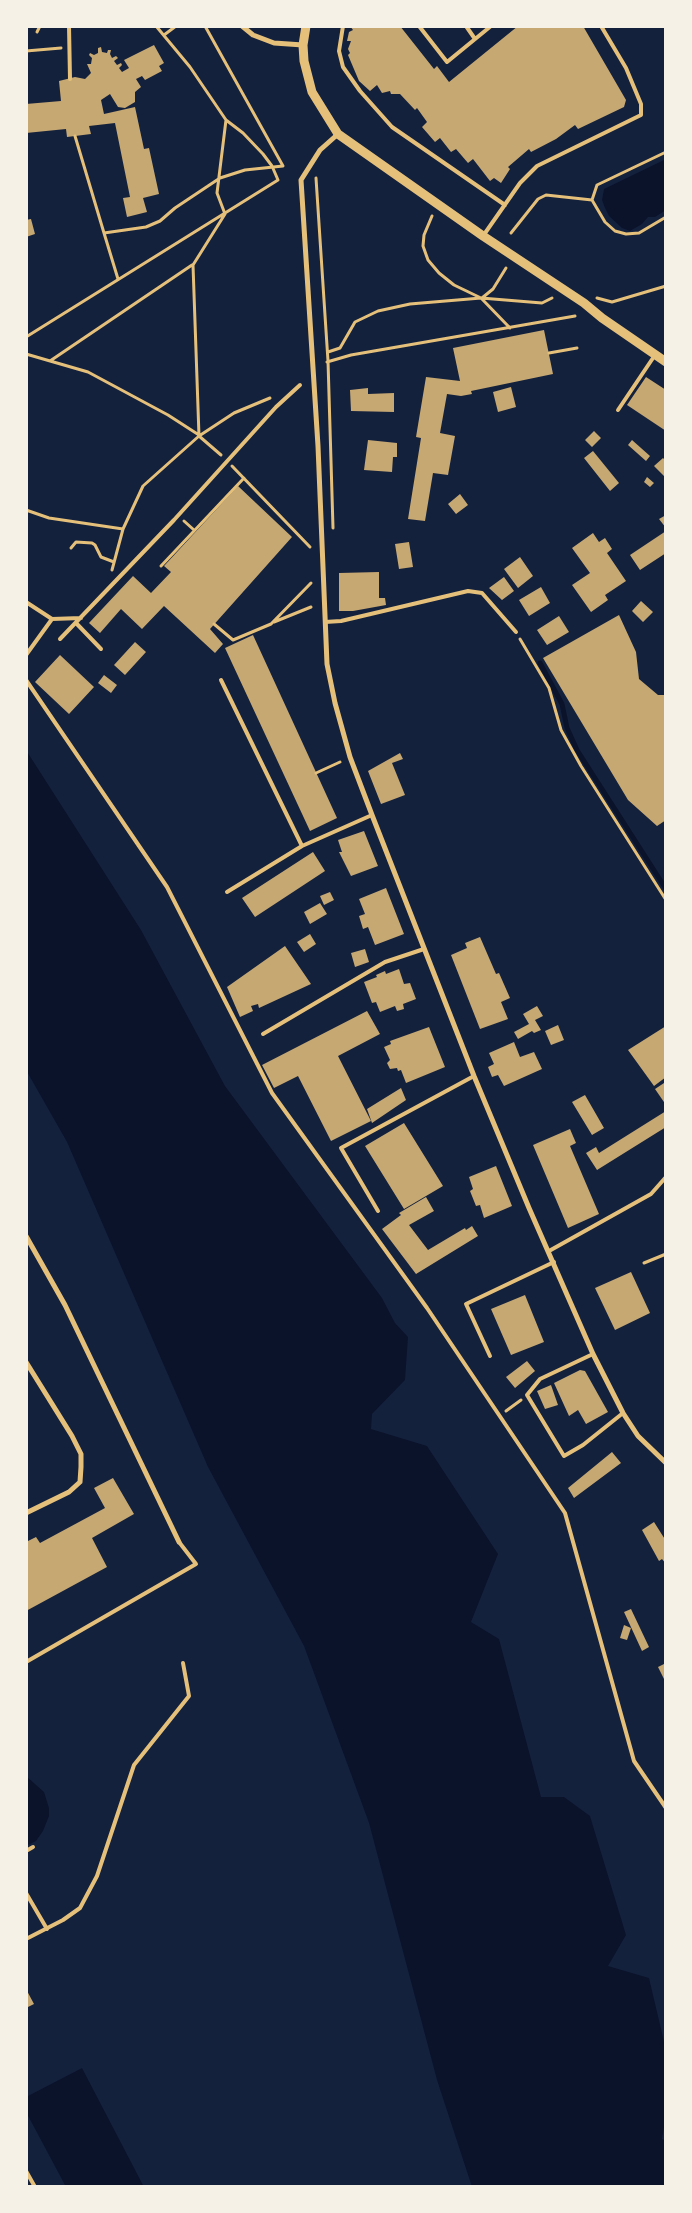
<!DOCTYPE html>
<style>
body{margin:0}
#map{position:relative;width:692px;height:2213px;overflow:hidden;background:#14213d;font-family:"Alegreya Sans",sans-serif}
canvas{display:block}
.frame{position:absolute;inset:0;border:28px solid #f6f1e7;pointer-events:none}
</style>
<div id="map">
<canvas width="692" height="2213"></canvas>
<div class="frame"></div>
</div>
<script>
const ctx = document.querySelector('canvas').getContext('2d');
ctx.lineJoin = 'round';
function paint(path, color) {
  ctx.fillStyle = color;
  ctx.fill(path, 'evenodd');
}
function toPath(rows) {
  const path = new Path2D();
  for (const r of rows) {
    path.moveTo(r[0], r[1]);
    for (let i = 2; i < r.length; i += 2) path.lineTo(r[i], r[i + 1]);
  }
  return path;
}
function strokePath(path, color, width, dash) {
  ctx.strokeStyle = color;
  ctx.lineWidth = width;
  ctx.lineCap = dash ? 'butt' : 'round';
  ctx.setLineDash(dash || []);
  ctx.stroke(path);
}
const water = toPath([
 [666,159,666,210,655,217,648,217,642,224,630,231,622,228,609,216,605,208,602,200,604,189],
 [26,750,141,930,225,1086,382,1298,395,1323,408,1337,405,1380,372,1414,371,1429,427,1446,498,1554,471,1622,499,1639,541,1797,564,1797,590,1816,626,1935,608,1966,649,1978,666,2050,666,2115,662,2139,666,2141,666,2187,472,2187,437,2080,369,1823,304,1646,208,1467,67,1142,26,1070],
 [26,1776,44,1792,49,1808,49,1816,43,1831,36,1841,26,1846],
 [82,2068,144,2187,66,2187,26,2112,26,2097]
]);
const stream = toPath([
 [540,663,562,704,567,728,577,750,666,889]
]);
const building = toPath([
 [350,26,400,26,434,69,437,66,449,82,518,26,583,26,626,100,624,107,578,129,575,125,556,139,531,152,529,149,508,167,510,169,501,183,494,178,490,181,473,159,468,163,456,149,451,152,440,138,435,142,422,127,427,122,417,108,415,110,400,94,391,94,390,91,382,93,377,85,370,91,359,81,348,55,350,53,348,49,351,41,347,41,349,32,353,30],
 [154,45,164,63,159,66,162,71,145,80,142,76,136,79,141,87,135,92,135,102,125,108,118,107,110,94,101,100,104,114,135,107,144,149,149,148,159,194,143,198,147,212,127,217,123,198,130,197,115,123,89,126,91,134,67,137,66,129,26,133,26,104,61,101,59,81,75,77,85,79,91,73,87,64,91,64,92,58,89,55,90,53,94,55,98,53,98,48,101,47,102,52,107,53,108,50,111,50,110,54,112,58,116,56,118,58,114,61,117,65,121,63,122,65,119,68,122,72,129,68,124,60],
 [31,219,35,234,26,237,26,220],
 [544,330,553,374,471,391,472,394,461,396,447,394,440,433,455,436,448,475,433,473,425,521,408,519,421,438,416,437,426,377,460,381,453,348],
 [646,377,666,390,666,431,627,405],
 [511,387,516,407,498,412,493,392],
 [368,388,368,394,394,393,394,412,351,411,350,390],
 [594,431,601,438,592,447,585,440],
 [368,440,397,443,397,457,393,457,392,472,364,470],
 [632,440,650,456,646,461,628,445],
 [593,451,619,483,610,491,584,458],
 [663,458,666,461,665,477,654,466],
 [647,477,654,483,650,487,644,482],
 [238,486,292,537,210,629,223,644,215,653,164,606,142,629,121,609,100,633,89,623,133,576,151,593,171,572,164,566],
 [460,494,468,505,456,514,448,504],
 [666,515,666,528,659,519],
 [666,531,666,553,640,570,630,555],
 [593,533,599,542,605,538,612,549,607,553,626,581,605,595,608,600,591,612,572,585,590,573,572,548],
 [409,542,413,567,399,569,395,544],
 [520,557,533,576,518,588,504,569],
 [379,572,379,598,385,598,386,605,353,611,339,611,339,573],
 [504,577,514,591,502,600,489,588],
 [541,587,550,603,529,616,519,600],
 [641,601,653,612,643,622,632,611],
 [619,615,636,652,639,679,658,695,666,695,666,820,657,826,628,800,543,658],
 [559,616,569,632,547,645,537,630],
 [253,635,337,818,310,831,225,648],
 [135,642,146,652,125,675,114,665],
 [60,655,94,687,69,714,35,682],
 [104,675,117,685,111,693,98,683],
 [400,753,403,759,392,763,405,795,381,804,368,771],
 [364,831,378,866,351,876,339,852,342,852,338,840],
 [313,852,325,871,255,917,242,898],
 [386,888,404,934,375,945,368,927,363,929,359,916,365,914,359,899],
 [330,892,334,900,324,905,320,896],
 [320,903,327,914,310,924,304,912],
 [310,934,316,944,304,952,297,942],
 [480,937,496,974,499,973,510,998,501,1002,508,1019,480,1029,451,955,467,948,465,943],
 [285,946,311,984,259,1008,258,1004,251,1006,253,1011,240,1017,227,987],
 [365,949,369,962,355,967,351,953],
 [399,969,404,984,410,983,416,999,403,1004,404,1009,397,1011,395,1006,380,1012,376,1002,372,1003,364,982,377,977,376,975,385,971,386,974],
 [537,1006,543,1016,535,1020,541,1030,534,1033,532,1031,518,1039,514,1032,529,1024,523,1014],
 [367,1011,380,1034,338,1056,371,1121,331,1141,298,1076,274,1088,262,1065],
 [558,1025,564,1040,551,1045,545,1031],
 [666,1026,666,1077,654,1086,628,1050],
 [429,1027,445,1067,406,1083,401,1070,398,1071,397,1068,390,1069,387,1063,390,1060,384,1047,391,1044,390,1041],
 [514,1042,520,1057,534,1052,542,1069,504,1086,498,1075,492,1077,488,1067,494,1064,489,1053],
 [664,1083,666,1085,666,1105,655,1089],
 [401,1088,406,1100,372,1123,367,1109],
 [585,1095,604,1128,592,1135,572,1102],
 [666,1111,666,1127,597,1170,586,1153,596,1147,599,1153],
 [404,1123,443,1186,404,1209,365,1146],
 [570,1129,576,1143,570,1146,599,1214,568,1228,533,1145],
 [496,1166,512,1206,484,1218,480,1205,476,1206,470,1191,473,1189,469,1177],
 [426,1197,434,1211,409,1225,428,1250,465,1228,466,1230,472,1226,478,1236,416,1274,382,1229,401,1215,399,1213],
 [631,1272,650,1313,615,1330,595,1288],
 [525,1295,544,1342,511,1355,491,1309],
 [527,1361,535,1371,515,1388,506,1377],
 [580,1370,585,1371,608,1412,586,1424,578,1410,569,1416,554,1383],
 [551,1385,558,1405,545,1409,537,1391],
 [612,1452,621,1463,574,1498,568,1488],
 [113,1478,134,1514,92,1538,107,1567,26,1611,26,1542,36,1537,40,1543,105,1508,94,1488],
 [654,1522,666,1541,666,1564,662,1559,659,1561,642,1530],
 [631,1609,649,1647,642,1651,624,1612],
 [624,1625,631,1628,627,1640,620,1638],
 [666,1663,666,1683,658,1667],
 [26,1989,34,2004,26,2008]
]);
const path = toPath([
 [37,32,40,26],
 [164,35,176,26],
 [26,51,61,48],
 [75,136,104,233,146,227,160,221,175,208,220,178,245,170,283,166,205,26],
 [666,152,597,185,592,200,605,222,615,231,626,234,639,233,666,217],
 [316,178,328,361,333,528],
 [432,216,424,235,423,246,428,260,439,273,454,285,481,298,510,328],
 [104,233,118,279],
 [511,233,538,199,546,195,592,200],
 [482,298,493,289,506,268],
 [597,298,612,302,666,286],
 [26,337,278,180,272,166,263,154,243,133,226,120,190,67,156,26],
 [328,352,340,348,355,322,378,311,410,304,481,298,542,303,552,298],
 [549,353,577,348],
 [26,354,88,372,168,415,199,435],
 [50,361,192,265],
 [327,362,351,355,575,316],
 [221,455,199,436,193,265,225,214,217,193,226,120],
 [232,466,310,547],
 [26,510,49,518,123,529],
 [184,521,194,530],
 [71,548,76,542,92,543,95,545,101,557,114,562],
 [161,566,244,478],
 [112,570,123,529,143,486,199,436,234,413,270,398],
 [274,622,311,607],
 [214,624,233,640,271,624,311,583],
 [520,639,549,688,561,730,581,766,666,900],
 [316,773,340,762],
 [644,1263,666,1254],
 [506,1411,521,1400]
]);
const service = toPath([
 [69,26,70,79],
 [343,26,339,51,343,67,360,91,392,127,505,205],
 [419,26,447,62,491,26],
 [466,26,475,39],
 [483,236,520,183,537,166,641,115,641,104,626,68,601,26],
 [618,410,655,355],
 [26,602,52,619,81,618],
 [325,622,341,621,468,591,482,593,516,632],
 [76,623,101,649],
 [60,639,174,520,276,407,300,385],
 [26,655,52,619],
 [26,680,167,887,272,1093,427,1308,565,1513,634,1761,666,1808],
 [221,680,302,846,372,815],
 [227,892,302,846],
 [263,1034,385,962,424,949],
 [378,1211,341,1148,474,1076],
 [549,1251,651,1194,666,1177],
 [593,1354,540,1379,527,1395,564,1456,583,1445,623,1413],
 [490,1356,466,1304,554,1262],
 [26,1662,196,1564,179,1542],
 [26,1851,33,1847],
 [26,1893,47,1929],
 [26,1939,63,1920,80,1908,97,1876,134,1765,189,1696,183,1663],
 [26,2171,35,2187]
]);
const minor = toPath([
 [242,26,253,35,274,43,303,45],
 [338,134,320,150,301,180,318,446,327,664,335,703,350,757,372,815,474,1076,529,1208,593,1354,623,1413,638,1436,666,1463],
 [26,1236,65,1305,179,1542],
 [26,1362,72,1436,81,1454,81,1467,80,1482,69,1492,26,1513]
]);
const tertiary = toPath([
 [306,26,303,45,304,61,312,92,338,134,483,236,584,303,602,318,666,362]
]);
paint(water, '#0b132b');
strokePath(stream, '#0b132b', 5);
paint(building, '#c6a872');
strokePath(path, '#e5c07b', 3);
strokePath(service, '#e5c07b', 4);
strokePath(minor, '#e5c07b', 5);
strokePath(tertiary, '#e5c07b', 9);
</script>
